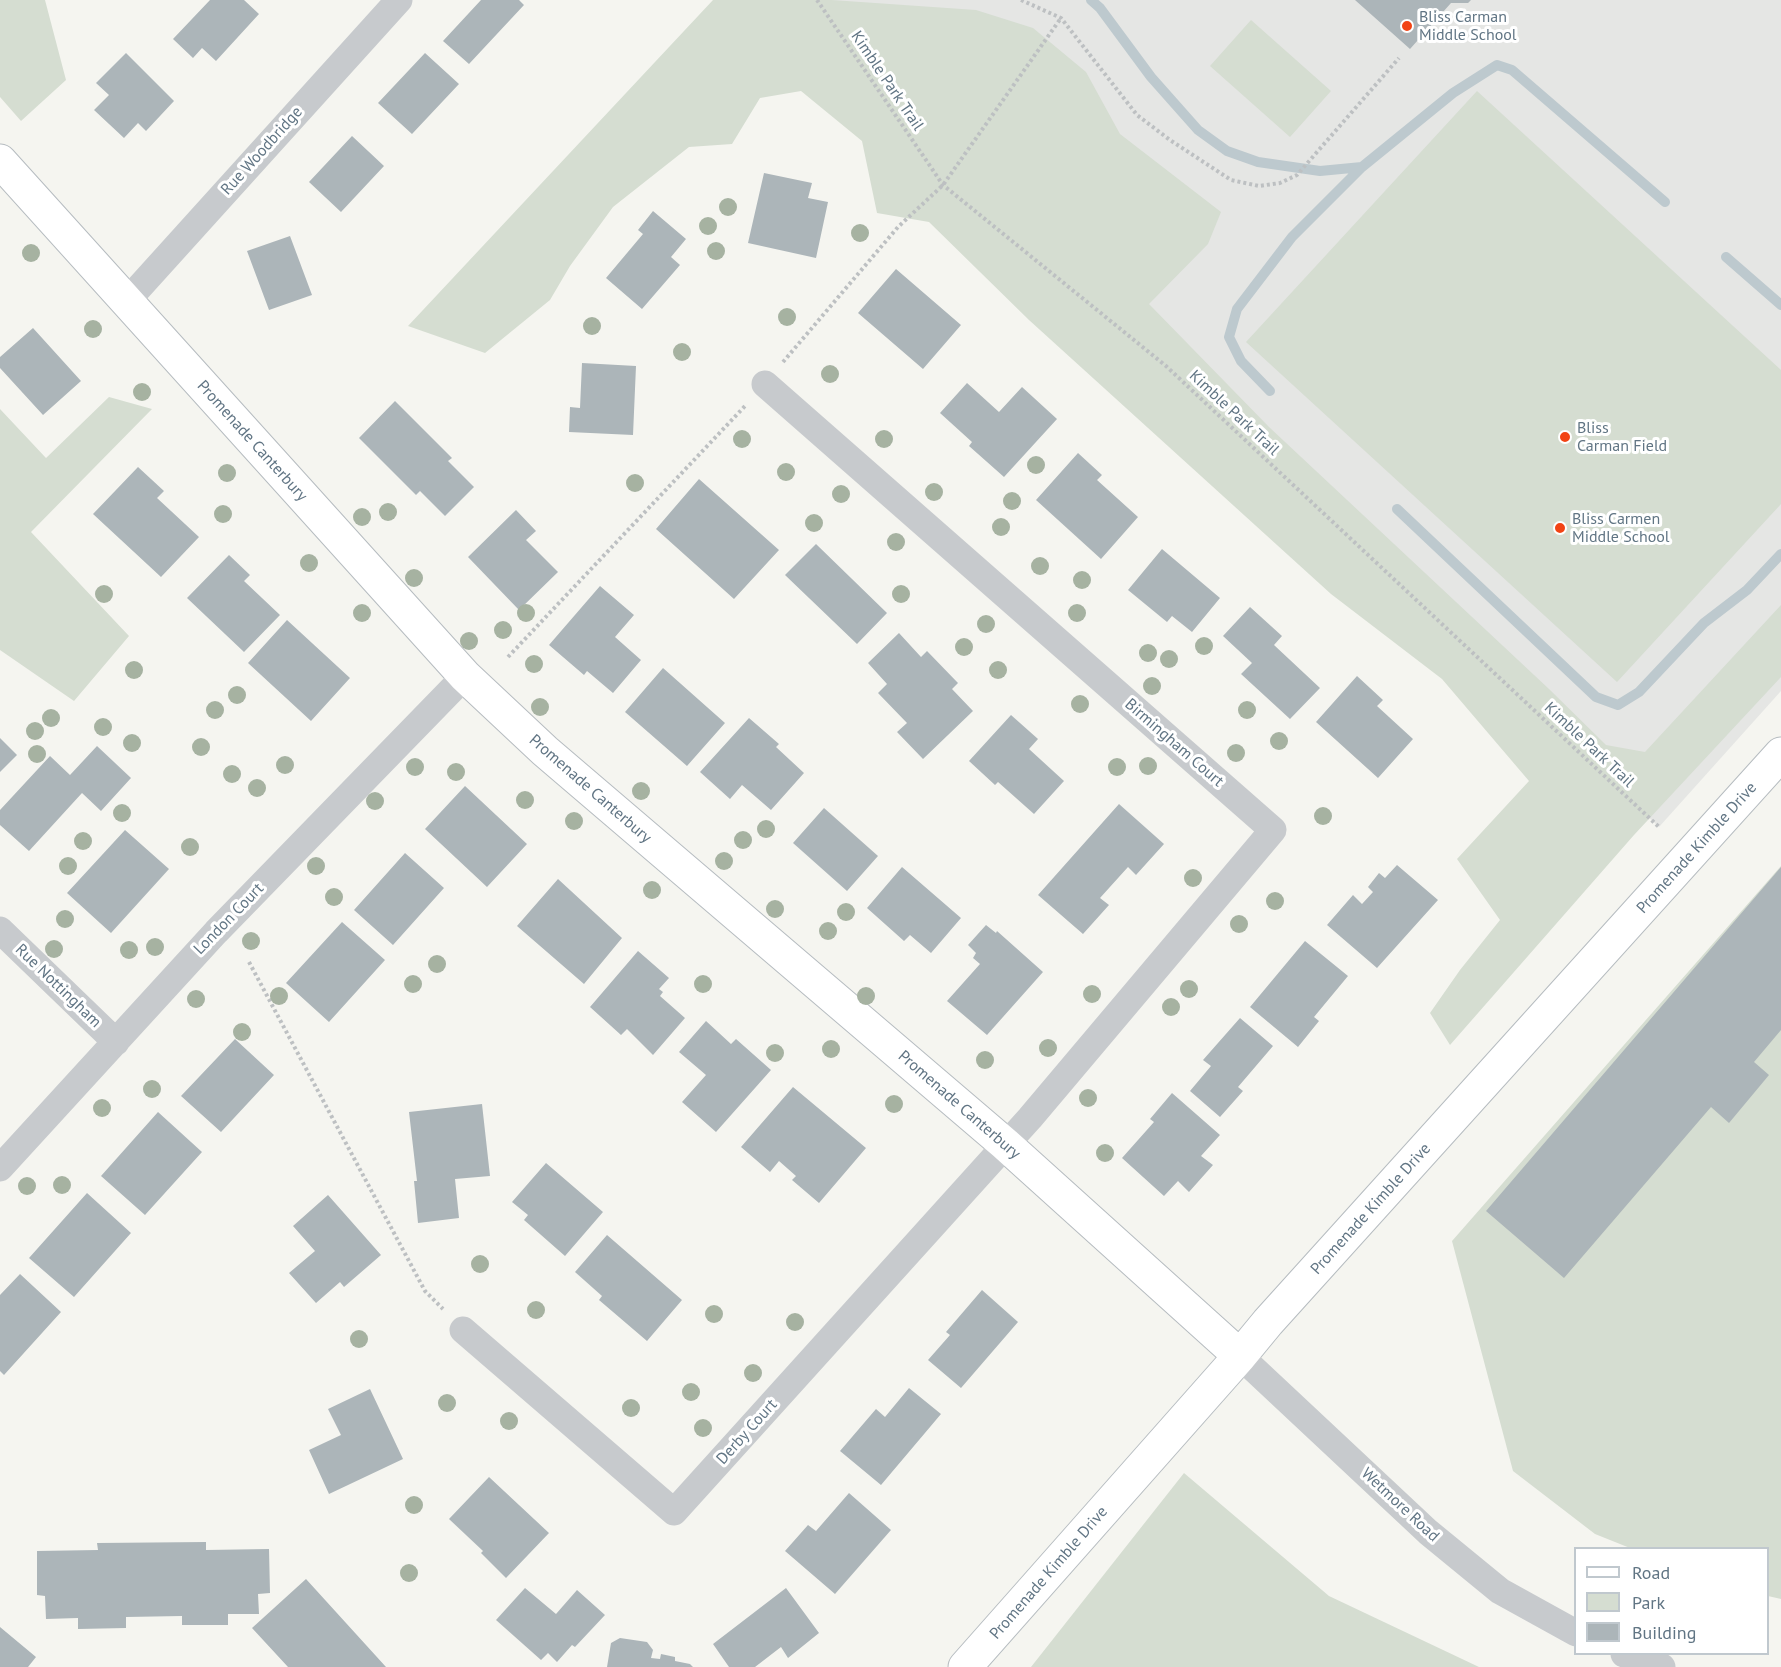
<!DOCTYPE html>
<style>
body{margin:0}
#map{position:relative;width:1781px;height:1667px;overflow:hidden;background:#f5f5f0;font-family:"PT Sans",sans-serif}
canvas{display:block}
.legend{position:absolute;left:1574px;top:1547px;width:195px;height:108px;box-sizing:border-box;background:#fff;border:2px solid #c0c8ce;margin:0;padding:8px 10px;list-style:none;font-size:18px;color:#617584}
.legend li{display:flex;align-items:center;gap:12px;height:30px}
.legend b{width:30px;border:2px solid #c0c8ce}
</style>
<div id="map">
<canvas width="1781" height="1667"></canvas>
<ul class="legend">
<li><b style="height:8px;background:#fff"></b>Road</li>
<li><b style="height:16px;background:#d5ddd1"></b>Park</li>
<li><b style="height:16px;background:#acb5b9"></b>Building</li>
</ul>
</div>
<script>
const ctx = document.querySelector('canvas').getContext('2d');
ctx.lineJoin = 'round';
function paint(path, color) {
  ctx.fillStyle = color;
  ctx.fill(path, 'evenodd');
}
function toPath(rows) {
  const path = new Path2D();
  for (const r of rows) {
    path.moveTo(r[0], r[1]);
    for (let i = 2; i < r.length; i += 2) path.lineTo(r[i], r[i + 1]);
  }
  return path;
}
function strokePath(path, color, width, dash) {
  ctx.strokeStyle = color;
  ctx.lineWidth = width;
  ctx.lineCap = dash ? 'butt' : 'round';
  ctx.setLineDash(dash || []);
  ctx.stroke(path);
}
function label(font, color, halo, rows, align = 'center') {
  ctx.font = font + ' "PT Sans",sans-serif';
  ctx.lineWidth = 6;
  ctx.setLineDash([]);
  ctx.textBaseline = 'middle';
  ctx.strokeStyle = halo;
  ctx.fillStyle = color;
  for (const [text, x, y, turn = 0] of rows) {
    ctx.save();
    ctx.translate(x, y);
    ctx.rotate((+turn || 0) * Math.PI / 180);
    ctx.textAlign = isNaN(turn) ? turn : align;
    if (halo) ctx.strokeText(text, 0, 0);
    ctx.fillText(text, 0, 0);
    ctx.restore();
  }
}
const built = toPath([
 [817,0,1781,0,1781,691,1659,827,1166,366]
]);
const green = toPath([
 [0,0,45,0,66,80,21,121,0,97],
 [713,0,832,0,976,10,1033,28,1086,72,1120,134,1221,212,1208,244,1149,304,1269,427,1549,689,1606,745,1645,752,1781,605,1781,677,1634,835,1450,1045,1430,1013,1460,970,1500,920,1457,859,1529,781,1442,679,1331,594,1029,320,929,222,877,213,862,141,801,91,760,98,732,144,689,147,613,207,570,266,550,300,485,353,408,326],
 [1251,20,1331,91,1290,137,1210,66],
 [1477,91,1781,370,1781,504,1617,682,1246,342],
 [109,397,152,409,31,532,129,636,74,701,0,650,0,409,46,458],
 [1781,866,1781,1599,1768,1596,1768,1548,1630,1548,1595,1534,1513,1471,1452,1241],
 [1184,1473,1329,1596,1479,1667,1031,1667]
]);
const stream = toPath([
 [1091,0,1100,8,1151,77,1198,130,1227,151,1258,162,1320,171,1362,167,1453,93,1497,65,1512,70,1665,202],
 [1726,257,1781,305],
 [1270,391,1241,361,1229,337,1237,309,1292,237,1362,167],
 [1397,509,1596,697,1618,705,1639,692,1704,623,1747,590,1781,554]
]);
const building = toPath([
 [210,0,244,0,259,14,216,61,202,48,193,58,173,39],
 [481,0,519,0,524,5,469,64,443,41],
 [1355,0,1471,0,1468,3,1451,3,1410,49],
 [126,53,174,101,146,131,138,123,124,138,94,110,109,95,96,83],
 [425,53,459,84,412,134,378,103],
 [352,136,384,166,341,212,309,182],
 [764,173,812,183,808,198,828,202,816,258,748,243],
 [653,211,686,239,671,257,680,265,642,309,606,278,643,234,638,230],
 [290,236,312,295,269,310,247,251],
 [896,269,961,325,923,369,858,313],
 [33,328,81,381,43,415,0,368,0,357],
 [582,363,636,366,633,435,569,432,570,407,580,408],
 [967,383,999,412,1022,387,1057,419,1004,477,969,446,972,442,940,413],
 [395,401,452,458,448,461,474,487,445,516,420,491,416,495,359,438],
 [1078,453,1102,475,1097,480,1138,517,1101,559,1036,500],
 [138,467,164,491,157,498,199,537,161,577,93,514],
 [699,479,779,550,734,599,656,529],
 [516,510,536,531,526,540,558,572,519,610,468,557],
 [816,544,887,613,857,644,785,575],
 [1162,549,1220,598,1192,632,1172,616,1167,622,1128,590],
 [229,555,250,575,244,581,280,615,244,652,187,598],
 [600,586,634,615,615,637,641,660,613,693,587,671,584,675,549,645],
 [1250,607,1282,636,1274,645,1320,688,1290,719,1241,674,1252,663,1223,636],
 [287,620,350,678,311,721,248,663],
 [899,633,921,657,927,651,958,683,952,689,973,711,923,759,897,732,907,723,878,693,887,684,868,663],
 [663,668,725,723,687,766,625,712],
 [1357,676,1383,700,1377,706,1413,739,1378,778,1316,722],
 [1011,715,1038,739,1029,749,1064,781,1034,814,998,782,995,785,969,761],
 [749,718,779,744,776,747,804,773,771,810,742,785,730,799,700,772],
 [0,738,17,755,0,772],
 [97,746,131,778,101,811,82,793,29,851,0,825,0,810,50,756,70,775],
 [465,786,527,844,487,887,425,829],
 [1119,804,1164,844,1136,875,1128,867,1100,898,1109,905,1083,934,1038,895],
 [824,808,878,856,847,891,793,843],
 [125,830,169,869,111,933,67,893],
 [405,853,444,888,393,945,354,910],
 [1397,865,1438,900,1377,968,1327,925,1353,895,1362,904,1373,892,1368,887,1379,873,1385,878],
 [902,867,961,918,931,953,910,935,904,941,867,908],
 [1781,867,1781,1030,1754,1062,1769,1075,1729,1123,1711,1107,1564,1278,1486,1211],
 [558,879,622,938,584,984,517,926],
 [342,922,385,960,329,1022,286,983],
 [986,925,996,933,997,931,1043,972,987,1035,947,1001,980,964,973,958,976,953,968,945],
 [1305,941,1348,976,1314,1017,1319,1021,1298,1047,1250,1007],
 [638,951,669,978,659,989,663,992,660,996,685,1018,653,1055,627,1029,621,1035,590,1007],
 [1240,1018,1273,1046,1238,1087,1243,1091,1220,1117,1190,1091,1211,1066,1203,1060],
 [706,1021,731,1044,736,1039,771,1070,716,1132,682,1102,706,1075,679,1052],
 [235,1039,274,1075,221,1132,181,1096],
 [793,1087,866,1148,819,1203,792,1180,796,1176,779,1161,770,1172,741,1147],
 [1172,1093,1220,1135,1201,1156,1213,1165,1189,1192,1178,1181,1164,1196,1122,1158,1154,1122,1150,1119],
 [482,1104,490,1176,455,1179,459,1218,418,1223,414,1181,417,1181,409,1112],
 [158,1112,202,1152,145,1215,101,1176],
 [546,1163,603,1212,565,1256,524,1220,528,1215,512,1202],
 [87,1193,131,1233,74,1297,29,1258],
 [328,1195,381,1255,344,1287,340,1282,316,1303,289,1273,315,1251,293,1226],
 [607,1235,682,1300,647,1341,599,1300,602,1296,575,1272],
 [20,1274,61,1312,4,1375,0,1371,0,1295],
 [982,1290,1018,1322,961,1388,928,1360,950,1335,946,1332],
 [909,1388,941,1414,881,1485,840,1451,876,1409,885,1417],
 [370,1389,403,1459,329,1494,309,1450,341,1435,328,1409],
 [489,1477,549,1533,506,1578,481,1553,483,1551,449,1519],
 [849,1493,891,1530,835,1594,785,1551,808,1525,816,1531],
 [206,1542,206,1550,269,1549,270,1593,258,1594,259,1614,228,1614,228,1625,182,1625,182,1616,126,1617,126,1628,78,1629,78,1618,46,1619,45,1596,37,1595,37,1551,98,1550,97,1543],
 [306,1579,386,1667,288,1667,252,1628],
 [525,1588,556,1614,577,1590,605,1615,575,1647,572,1645,557,1662,548,1653,541,1660,496,1620],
 [786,1588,819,1633,788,1658,781,1647,755,1667,729,1667,713,1644],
 [0,1627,36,1657,28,1667,0,1667],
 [620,1638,647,1642,653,1650,651,1658,660,1659,661,1654,675,1657,675,1661,690,1664,693,1667,607,1667,611,1643]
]);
const path = toPath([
 [817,0,943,185,1166,366,1659,827],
 [1021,0,1061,18,1137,115,1170,140,1231,180,1259,186,1280,183,1297,175,1399,58],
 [783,362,898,227,943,185,1061,18],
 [508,657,745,406],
 [249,962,425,1291,443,1309]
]);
const street = toPath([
 [126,302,399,0],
 [0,930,116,1042],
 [0,1168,216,932,465,676],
 [463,1330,674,1512,1030,1118,1273,830,765,384],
 [1240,1356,1428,1532,1500,1591,1576,1633],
 [1624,1654,1662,1667]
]);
const secondary = toPath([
 [0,161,465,676,545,751,1005,1144,1240,1356],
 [965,1667,1240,1356,1268,1322,1781,754]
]);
const trees = [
 [728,207],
 [708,226],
 [860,233],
 [716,251],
 [31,253],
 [787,317],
 [592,326],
 [93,329],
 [682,352],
 [830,374],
 [142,392],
 [742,439],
 [884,439],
 [1036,465],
 [786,472],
 [227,473],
 [635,483],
 [934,492],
 [841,494],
 [1012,501],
 [388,512],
 [223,514],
 [362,517],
 [814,523],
 [1001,527],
 [896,542],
 [309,563],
 [1040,566],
 [414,578],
 [1082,580],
 [104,594],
 [901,594],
 [362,613],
 [526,613],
 [1077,613],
 [986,624],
 [503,630],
 [469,641],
 [1204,646],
 [964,647],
 [1148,653],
 [1169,659],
 [534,664],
 [134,670],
 [998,670],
 [1152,686],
 [237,695],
 [1080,704],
 [540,707],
 [215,710],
 [1247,710],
 [51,718],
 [103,727],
 [35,731],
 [1279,741],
 [132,743],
 [201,747],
 [1236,753],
 [37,754],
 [285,765],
 [1148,766],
 [415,767],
 [1117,767],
 [456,772],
 [232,774],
 [257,788],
 [641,791],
 [525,800],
 [375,801],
 [122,813],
 [1323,816],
 [574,821],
 [766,829],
 [743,840],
 [83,841],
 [190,847],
 [724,861],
 [68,866],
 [316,866],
 [1193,878],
 [652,890],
 [334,897],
 [1275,901],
 [775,909],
 [846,912],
 [65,919],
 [1239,924],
 [828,931],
 [251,941],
 [155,947],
 [54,949],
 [129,950],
 [437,964],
 [413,984],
 [703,984],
 [1189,989],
 [1092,994],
 [279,996],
 [866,996],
 [196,999],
 [1171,1007],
 [242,1032],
 [1048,1048],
 [831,1049],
 [775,1053],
 [985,1060],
 [152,1089],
 [1088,1098],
 [894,1104],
 [102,1108],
 [1105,1153],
 [62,1185],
 [27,1186],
 [480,1264],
 [536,1310],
 [714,1314],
 [795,1322],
 [359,1339],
 [753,1373],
 [691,1392],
 [447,1403],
 [631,1408],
 [509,1421],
 [703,1428],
 [414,1505],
 [409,1573]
];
const markers = [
 [1407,26,6,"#f24314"],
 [1565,437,6,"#f24314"],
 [1560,528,6,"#f24314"]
];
const poiNames = [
 ["Bliss Carman",1419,17],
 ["Middle School",1419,35],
 ["Bliss",1577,428],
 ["Carman Field",1577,446],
 ["Bliss Carmen",1572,519],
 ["Middle School",1572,537]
];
const streetNames = [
 ["Kimble Park Trail",887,81,56],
 ["Rue Woodbridge",262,151,-48],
 ["Kimble Park Trail",1234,413,43],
 ["Promenade Canterbury",252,441,48],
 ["Birmingham Court",1174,743,41],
 ["Kimble Park Trail",1589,745,43],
 ["Promenade Canterbury",590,789,41],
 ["Promenade Kimble Drive",1697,848,-48],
 ["London Court",229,919,-46],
 ["Rue Nottingham",58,986,44],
 ["Promenade Canterbury",959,1105,41],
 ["Promenade Kimble Drive",1371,1209,-48],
 ["Derby Court",747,1432,-48],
 ["Wetmore Road",1400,1505,43],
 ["Promenade Kimble Drive",1049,1573,-49]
];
paint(built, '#e5e6e4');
paint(green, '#d5ddd1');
strokePath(stream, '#bdc9ce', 10);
paint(building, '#acb5b9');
strokePath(secondary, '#b6bcc0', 35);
strokePath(path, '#bdc0c2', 4, [3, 3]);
strokePath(street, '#c7cacd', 27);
strokePath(secondary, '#fff', 33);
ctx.fillStyle = '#a6b2a1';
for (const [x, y] of trees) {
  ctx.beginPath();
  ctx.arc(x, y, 9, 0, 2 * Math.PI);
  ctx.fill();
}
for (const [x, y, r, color] of markers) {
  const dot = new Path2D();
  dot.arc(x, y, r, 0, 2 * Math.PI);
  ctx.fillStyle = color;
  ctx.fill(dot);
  strokePath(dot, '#fff', 2);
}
label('16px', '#617584', '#fff', poiNames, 'left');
label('16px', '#617584', '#fff', streetNames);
</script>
